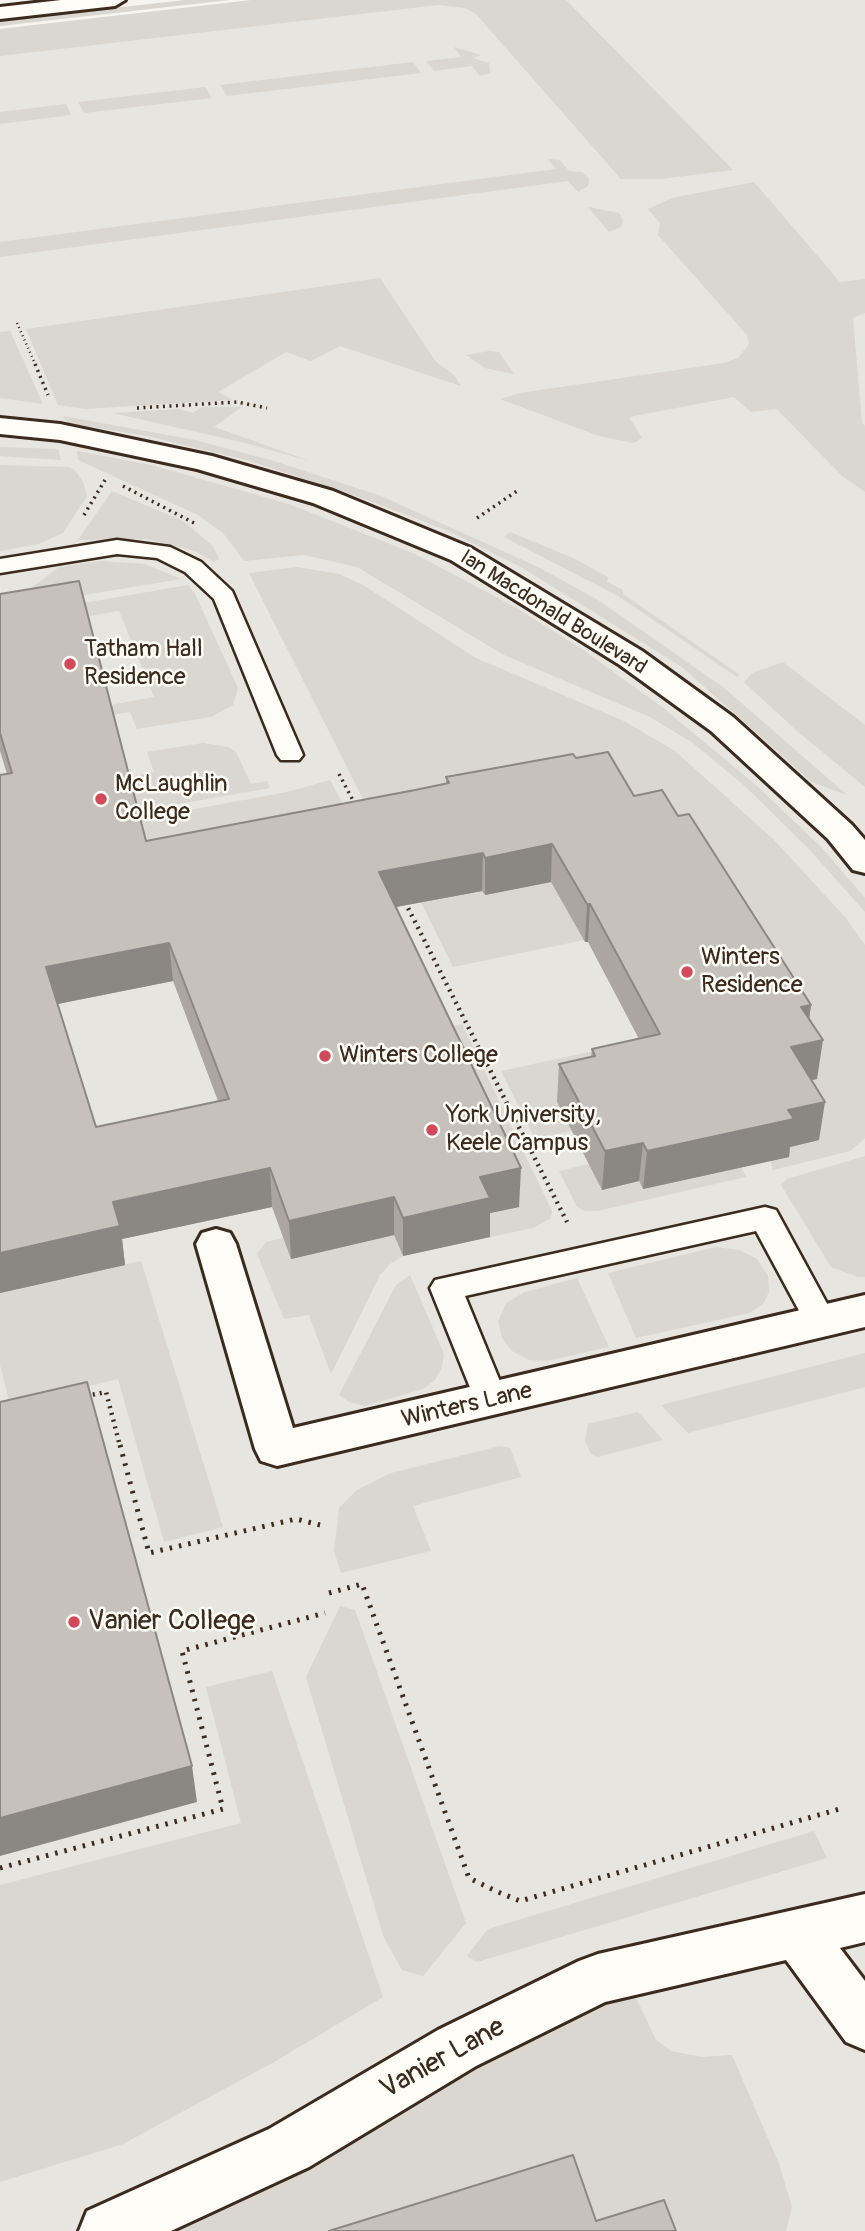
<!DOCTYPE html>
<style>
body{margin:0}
canvas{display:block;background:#f5f4ee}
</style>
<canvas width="865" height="2231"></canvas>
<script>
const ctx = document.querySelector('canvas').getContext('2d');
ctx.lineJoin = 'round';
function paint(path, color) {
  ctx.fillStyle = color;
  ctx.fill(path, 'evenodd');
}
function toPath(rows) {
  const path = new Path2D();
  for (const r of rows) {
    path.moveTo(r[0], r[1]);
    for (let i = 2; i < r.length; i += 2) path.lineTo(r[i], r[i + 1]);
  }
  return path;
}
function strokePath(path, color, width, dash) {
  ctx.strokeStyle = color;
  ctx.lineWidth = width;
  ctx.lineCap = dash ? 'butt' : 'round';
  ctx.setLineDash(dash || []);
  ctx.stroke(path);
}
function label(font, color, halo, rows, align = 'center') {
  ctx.font = font + ' Pangolin,sans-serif';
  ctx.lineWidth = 5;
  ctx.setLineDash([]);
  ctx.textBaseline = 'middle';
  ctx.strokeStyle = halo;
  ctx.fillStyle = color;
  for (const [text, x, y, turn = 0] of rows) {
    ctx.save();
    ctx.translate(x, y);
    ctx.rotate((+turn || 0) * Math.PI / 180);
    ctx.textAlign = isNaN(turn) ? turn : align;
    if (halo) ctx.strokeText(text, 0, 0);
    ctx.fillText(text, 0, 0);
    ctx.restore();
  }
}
const built = toPath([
 [252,0,865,0,865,2231,0,2231,0,29]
]);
const green = toPath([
 [184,0,230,0,0,26,0,21],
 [252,0,566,0,733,170,661,179,621,179,476,14,465,8,438,5,0,56,0,29],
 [454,47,481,55,473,58,489,63,490,73,480,76,472,66,434,71,426,61,461,57],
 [413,62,421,73,227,96,220,85],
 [205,87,212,98,84,113,78,102],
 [66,104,71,115,0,124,0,112],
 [548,159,560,160,569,171,582,172,589,179,588,186,578,192,568,181,0,257,0,242,556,169],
 [754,182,840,282,865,279,865,313,853,318,862,423,865,426,865,492,842,476,777,409,751,412,734,397,629,417,642,438,634,443,599,436,500,399,520,393,724,363,738,358,749,344,747,335,658,235,660,223,648,209,672,198],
 [588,207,619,213,623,220,621,227,609,232],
 [380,278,436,362,453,374,461,386,340,346,311,361,286,352,218,392,233,400,85,409,58,405,26,329],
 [10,331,43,404,0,398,0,332],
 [490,351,499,352,514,374,485,368,466,355],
 [202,407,242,407,214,427,310,461,241,442,112,413,179,409,193,413],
 [63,416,195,440,274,461,381,496,538,567,598,600,723,687,847,795,812,782,682,667,521,567,446,530,362,498,250,461,147,436,67,423],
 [0,447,58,449,61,460,0,456],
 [77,451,151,465,289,504,415,554,515,607,583,650,662,707,757,786,821,847,865,898,865,912,809,849,746,787,693,743,650,717,504,655,357,567,304,555,244,561,223,533,198,515,78,460],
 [0,465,69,467,75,470,83,482,87,496,63,533,39,544,0,551],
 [112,491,183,521,213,546,219,559,214,562,195,551,146,539,78,540],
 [510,532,573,558,608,577,607,582,623,590,623,594,740,675,737,677,618,596,504,537],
 [101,561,145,564,181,579,5,608,59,567],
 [297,567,339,574,363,585,476,658,624,721,675,751,774,840,845,917,865,945,865,1138,850,1151,773,1170,686,852,369,811,249,573],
 [188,585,195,594,238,688,233,705,211,717,137,729,130,712,98,717,94,708,154,697,119,611,0,631,8,616],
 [783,662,865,725,865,787,797,731,744,682,752,673],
 [203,743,228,747,236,752,251,784,267,781,270,788,132,812,99,782,154,772,147,752],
 [330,780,348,813,0,889,135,820,287,792],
 [577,877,584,940,453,967,409,878,482,891,485,895],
 [462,1024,552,1211,551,1218,533,1228,490,1237,437,1030],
 [649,1039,557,1102,572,1131,535,1139,501,1071],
 [865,1156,865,1277,858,1277,831,1267,781,1185,787,1179],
 [589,1164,602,1190,639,1181,644,1189,741,1167,746,1177,597,1211,585,1211,577,1207,559,1171],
 [394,1235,403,1256,390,1264,380,1275,331,1374,309,1315,284,1319,257,1254,266,1242,283,1238],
 [716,1247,739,1250,757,1259,768,1276,769,1292,763,1304,749,1313,636,1338,608,1273],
 [141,1261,223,1527,164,1542,118,1379,10,1405,0,1365,0,1290,4,1292],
 [410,1275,444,1354,442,1367,435,1380,423,1389,365,1406,349,1402,339,1395,396,1285],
 [577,1278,609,1347,547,1361,529,1360,512,1351,502,1338,498,1322,506,1303,525,1292],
 [865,1353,865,1387,688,1433,661,1405],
 [638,1412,663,1440,597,1457,591,1454,585,1441,588,1424],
 [500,1446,510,1448,521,1477,413,1506,431,1551,341,1573,334,1551,339,1508,357,1490,391,1473],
 [340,1606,355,1610,466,1923,423,1976,402,1970,384,1938,306,1677],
 [272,1671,383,1997,274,2062,123,2144,0,2182,0,1885,241,1823,206,1687],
 [814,1831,827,1858,477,1962,467,1956,488,1929],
 [632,1989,656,2040,671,2051,702,2057,732,2055,779,2164,792,2207,786,2231,158,2231,520,2032]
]);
const pathFar3 = toPath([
 [17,323,36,366]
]);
const pathFar2 = toPath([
 [35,364,48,395],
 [137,408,237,402,267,408],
 [123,486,196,524],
 [84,515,105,480],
 [477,518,517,491],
 [339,774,356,806]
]);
const pathFar1 = toPath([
 [405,902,567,1222],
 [86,1396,106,1392,120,1446]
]);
const path = toPath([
 [120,1445,149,1553,296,1519,320,1525],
 [329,1593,362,1584,469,1878,498,1892,520,1901,843,1808],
 [0,1868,223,1809,182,1651,325,1613]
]);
const service = toPath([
 [117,540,170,547,201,562,232,591,303,755,299,760,281,760,277,755,214,599,185,572,157,558,117,554,0,573,0,559,117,540],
 [765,1207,776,1210,837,1322,832,1331,821,1334,810,1331,756,1231,465,1296,508,1401,503,1410,491,1414,479,1410,430,1288,435,1280,765,1207]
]);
const minor = toPath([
 [216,1229,230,1233,236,1244,293,1428,865,1295,865,1327,277,1466,261,1461,255,1449,196,1244,202,1233,216,1229],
 [865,1894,865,1942,840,1948,865,1981,865,2050,846,2042,786,1960,605,2002,476,2066,309,2167,171,2231,79,2231,87,2211,269,2129,438,2030,579,1961,598,1954,865,1894]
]);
const tertiary = toPath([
 [0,418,60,424,212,456,333,491,471,548,642,651,733,717,852,825,865,840,865,873,853,870,828,839,711,731,620,665,451,560,313,503,197,469,60,440,0,434,0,418]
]);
const secondary = toPath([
 [61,0,125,0,115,6,0,19,0,7,61,0]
]);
const wall = toPath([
 [0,594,146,841,415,790,446,783,446,777,576,758,634,796,678,816,811,1005,809,1019,817,1079,811,1080,819,1140,790,1147,789,1157,643,1189,639,1181,602,1190,557,1102,559,1064,591,1057,592,1049,639,1039,588,942,585,942,551,882,485,895,482,891,396,907,519,1207,490,1213,490,1237,403,1256,394,1235,291,1259,272,1207,122,1239,125,1265,0,1293,0,775,7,774,0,751],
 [173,981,218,1101,96,1127,58,1004]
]);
const shadedWall = toPath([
 [552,844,551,882,485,895,485,858],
 [483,853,482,891,380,910,379,872],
 [587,904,590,904,588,942,585,942],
 [169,943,173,981,52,1005,46,967],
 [811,1005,806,1043,801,1007],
 [823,1040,817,1079,786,1085,791,1047],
 [825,1102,819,1140,790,1147,789,1157,643,1189,647,1151,788,1110],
 [643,1143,639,1181,602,1190,605,1151],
 [270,1168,272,1207,122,1239,125,1265,0,1293,0,1253,113,1202],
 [521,1168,519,1207,490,1213,490,1237,403,1256,403,1218,480,1177],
 [394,1197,394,1235,291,1259,289,1221],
 [192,1766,197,1802,0,1856,0,1818]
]);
const building = toPath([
 [79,581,146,841,415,790,449,783,446,777,573,754,576,758,608,752,634,796,662,790,678,816,689,814,811,1005,801,1007,823,1040,791,1047,825,1102,788,1110,794,1119,647,1151,643,1143,605,1151,559,1064,595,1056,592,1049,660,1034,590,904,587,904,552,844,485,858,483,853,379,872,521,1168,480,1177,490,1198,403,1218,394,1197,289,1221,270,1168,113,1202,120,1226,0,1253,0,775,12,773,0,733,0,594,79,581],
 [169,943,229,1099,96,1127,46,967,169,943],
 [87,1382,192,1766,0,1818,0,1402,87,1382],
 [573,2155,596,2221,664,2200,676,2231,329,2231,573,2155]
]);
const markers = [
 [70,664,7,"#d1495b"],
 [101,799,7,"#d1495b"],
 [687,972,7,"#d1495b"],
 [325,1056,7,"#d1495b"],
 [432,1130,7,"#d1495b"],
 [74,1622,7,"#d1495b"]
];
const farStreetnames = [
 ["Ian Macdonald Boulevard",553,613,32]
];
const poiNames = [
 ["Tatham Hall",84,650],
 ["Residence",84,678],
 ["McLaughlin",115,785],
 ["College",115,813],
 ["Winters",701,958],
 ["Residence",701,986],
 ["Winters College",339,1056],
 ["York University,",446,1116],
 ["Keele Campus",446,1144]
];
const streetNames = [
 ["Winters Lane",467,1406,-13]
];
const nearPoinames = [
 ["Vanier College",88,1622]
];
const nearStreetnames = [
 ["Vanier Lane",443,2059,-29]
];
paint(built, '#e7e5df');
paint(green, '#dad6d0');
strokePath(service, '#3b2a1e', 5);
strokePath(minor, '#3b2a1e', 6);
strokePath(tertiary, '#3b2a1e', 6);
strokePath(secondary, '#3b2a1e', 6);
strokePath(pathFar3, '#3b2a1e', 2.5, [1, 3.5]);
strokePath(pathFar2, '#3b2a1e', 3.5, [2, 4.5]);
strokePath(pathFar1, '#3b2a1e', 4.5, [2, 5]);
strokePath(path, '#3b2a1e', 5, [2.5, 7]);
paint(service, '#fdfcf7');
paint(minor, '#fdfcf7');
paint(tertiary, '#fdfcf7');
paint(secondary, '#fdfcf7');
paint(wall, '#aba6a1');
paint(shadedWall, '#8b8783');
paint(building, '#c7c1bb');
strokePath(building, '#8b8783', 2);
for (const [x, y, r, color] of markers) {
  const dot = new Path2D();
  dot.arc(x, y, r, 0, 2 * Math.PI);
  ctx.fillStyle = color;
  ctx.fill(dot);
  strokePath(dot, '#fdfcf7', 2.5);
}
label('21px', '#3b2a1e', '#fdfcf7', farStreetnames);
label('24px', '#3b2a1e', '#fdfcf7', poiNames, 'left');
label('24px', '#3b2a1e', '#fdfcf7', streetNames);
label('28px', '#3b2a1e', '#fdfcf7', nearPoinames, 'left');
label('28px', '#3b2a1e', '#fdfcf7', nearStreetnames);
</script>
